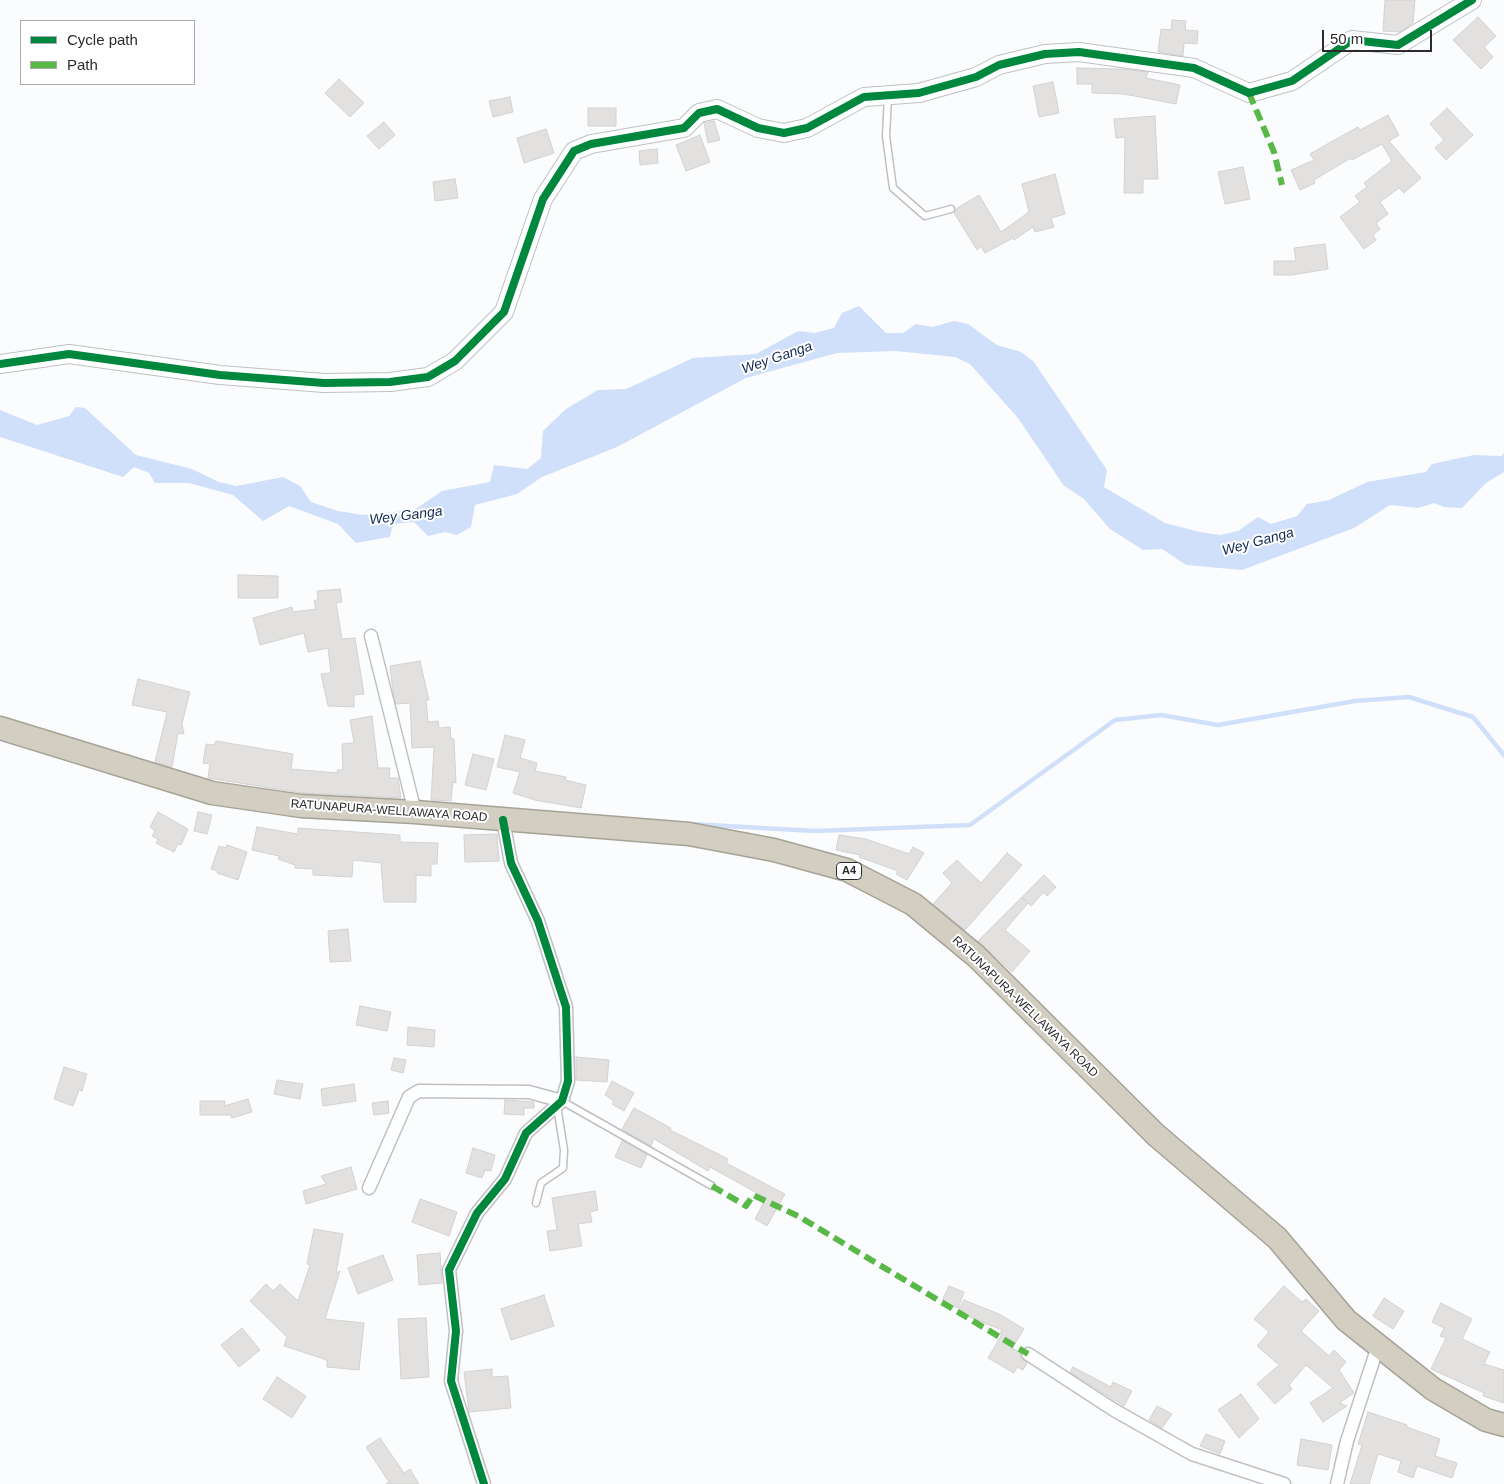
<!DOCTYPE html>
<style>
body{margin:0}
#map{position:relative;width:1504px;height:1484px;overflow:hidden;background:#fbfcfe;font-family:Helvetica,sans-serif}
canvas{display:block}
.legend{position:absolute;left:20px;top:20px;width:175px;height:65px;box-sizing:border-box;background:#fff;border:1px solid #aaaaac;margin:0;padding:6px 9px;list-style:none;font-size:15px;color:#2b2b2f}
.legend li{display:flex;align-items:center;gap:10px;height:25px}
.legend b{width:25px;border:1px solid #aaaaac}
.scale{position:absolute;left:1322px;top:30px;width:110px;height:22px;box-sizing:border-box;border:2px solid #2b2b2f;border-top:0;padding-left:6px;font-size:15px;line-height:18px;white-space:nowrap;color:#2b2b2f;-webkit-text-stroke:4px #fff;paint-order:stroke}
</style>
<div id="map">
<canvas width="1504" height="1484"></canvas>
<ul class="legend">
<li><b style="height:6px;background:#00873e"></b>Cycle path</li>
<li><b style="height:6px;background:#58b947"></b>Path</li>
</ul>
<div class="scale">50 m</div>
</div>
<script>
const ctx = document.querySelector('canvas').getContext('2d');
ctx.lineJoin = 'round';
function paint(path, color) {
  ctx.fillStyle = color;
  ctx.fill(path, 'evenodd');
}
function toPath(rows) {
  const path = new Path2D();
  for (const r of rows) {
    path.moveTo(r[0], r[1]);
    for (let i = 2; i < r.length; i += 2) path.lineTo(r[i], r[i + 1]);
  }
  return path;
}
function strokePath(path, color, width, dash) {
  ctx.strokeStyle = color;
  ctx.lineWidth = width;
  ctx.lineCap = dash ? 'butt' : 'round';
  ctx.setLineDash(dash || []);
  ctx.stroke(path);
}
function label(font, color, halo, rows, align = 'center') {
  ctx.font = font + ' Helvetica,sans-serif';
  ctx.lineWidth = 4;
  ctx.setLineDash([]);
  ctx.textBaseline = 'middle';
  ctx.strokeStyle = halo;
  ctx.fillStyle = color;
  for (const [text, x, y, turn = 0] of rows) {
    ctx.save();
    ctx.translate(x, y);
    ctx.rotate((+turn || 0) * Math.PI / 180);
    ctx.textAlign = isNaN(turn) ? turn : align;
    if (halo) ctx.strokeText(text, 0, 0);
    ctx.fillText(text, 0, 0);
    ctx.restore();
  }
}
const water = toPath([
 [859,306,886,333,903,333,916,324,932,327,954,321,968,324,997,345,1021,352,1034,362,1107,470,1104,487,1165,523,1200,532,1220,535,1238,531,1258,517,1271,524,1297,516,1307,504,1329,500,1367,482,1426,472,1432,464,1474,455,1501,456,1504,453,1504,472,1486,483,1462,508,1444,507,1434,503,1418,508,1390,505,1354,528,1242,570,1186,565,1162,549,1143,550,1110,529,1083,498,1064,486,1018,418,970,364,955,357,896,351,837,353,746,378,617,447,542,477,517,494,475,505,471,527,457,535,445,532,428,536,414,522,393,524,390,537,356,543,338,524,289,506,263,521,233,495,189,483,155,483,149,473,134,467,123,477,0,437,0,410,37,425,69,416,76,407,85,408,136,455,192,469,219,482,236,486,283,477,300,486,311,502,338,511,363,515,414,510,442,491,490,482,494,465,527,469,541,458,543,431,566,409,598,390,626,389,693,358,756,354,798,331,815,333,834,328,842,313]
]);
const stream = toPath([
 [691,824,815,831,970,825,1115,720,1161,715,1218,725,1355,701,1409,697,1473,717,1504,755]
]);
const building = toPath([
 [1385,0,1415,0,1413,23,1400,32,1383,31,1385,0],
 [1478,17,1496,36,1484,47,1493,57,1481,69,1453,40,1478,17],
 [1172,20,1186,21,1185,30,1198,31,1197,44,1184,43,1183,56,1158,52,1161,29,1171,30,1172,20],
 [1077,68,1122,69,1148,72,1146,78,1180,85,1176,104,1124,94,1092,93,1092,84,1077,84,1077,68],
 [339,79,364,103,350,117,325,93,339,79],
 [1053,82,1059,113,1039,117,1033,86,1053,82],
 [510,97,513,112,493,117,489,101,510,97],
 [588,108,616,108,616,126,588,126,588,108],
 [1447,108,1473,135,1446,160,1435,148,1444,140,1430,124,1447,108],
 [1388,115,1399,135,1389,141,1421,178,1404,193,1399,188,1380,202,1388,214,1376,223,1380,229,1373,235,1376,240,1364,249,1340,217,1360,202,1355,196,1367,187,1364,183,1392,161,1382,144,1352,160,1351,158,1314,180,1315,183,1300,190,1291,170,1314,160,1310,154,1329,143,1358,127,1360,130,1388,115],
 [1155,116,1158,179,1143,179,1143,193,1124,193,1125,137,1116,138,1114,119,1155,116],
 [714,121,720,140,708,143,704,123,714,121],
 [384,122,395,135,379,149,367,136,384,122],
 [546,129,554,153,524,163,517,138,546,129],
 [700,135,710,162,686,171,676,145,700,135],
 [657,149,658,163,640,165,639,151,657,149],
 [1243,167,1250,199,1225,204,1218,172,1243,167],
 [1055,174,1065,214,1051,218,1054,227,1035,232,1033,227,1014,240,1013,238,985,253,981,247,977,250,954,213,956,209,979,195,1001,232,1029,212,1022,184,1055,174],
 [455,179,458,198,435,201,433,182,455,179],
 [1325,244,1328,269,1292,275,1274,275,1274,261,1296,261,1294,248,1325,244],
 [238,575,278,576,278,598,238,598,238,575],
 [340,589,342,602,336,603,342,639,355,638,364,694,354,695,354,707,328,706,321,674,331,673,328,648,308,652,304,633,260,645,253,618,292,607,293,612,316,609,314,601,318,599,317,591,340,589],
 [420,661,429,700,426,700,428,722,438,721,439,728,450,727,451,739,454,739,456,783,453,782,451,801,431,800,434,747,412,748,410,703,396,704,393,691,390,666,420,661],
 [138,679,190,692,182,724,184,734,178,733,172,767,155,762,167,712,132,705,138,679],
 [372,716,378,768,390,768,389,778,398,778,401,798,302,793,208,778,210,764,203,763,206,744,214,745,216,741,293,754,291,769,338,773,337,770,343,770,342,744,354,743,350,720,372,716],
 [505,735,525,740,520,758,537,763,535,771,566,777,565,780,586,785,581,808,535,800,513,793,520,772,497,767,505,735],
 [473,754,494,759,486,790,465,785,473,754],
 [158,812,188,829,181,845,178,844,174,852,156,843,158,839,152,836,155,831,150,827,158,812],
 [198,812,212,815,207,834,194,831,198,812],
 [257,827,298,834,298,828,400,835,400,842,438,843,437,864,431,864,431,876,416,875,416,902,384,902,381,863,353,860,352,877,313,875,313,869,295,868,295,865,278,859,279,856,252,850,257,827],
 [497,834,499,861,465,862,464,835,497,834],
 [839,835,866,839,909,854,913,847,924,853,907,880,896,874,898,871,859,857,860,855,836,850,839,835],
 [227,845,247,852,238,880,217,873,218,871,211,869,219,846,226,848,227,845],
 [1007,853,1022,865,965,930,933,904,952,883,943,873,957,860,981,883,1007,853],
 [1044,875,1056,887,1047,896,1044,892,1031,906,1028,903,1005,930,1030,951,1012,972,978,941,1022,897,1025,901,1022,897,1044,875],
 [348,929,351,961,330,962,328,931,348,929],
 [360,1006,391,1012,387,1031,356,1025,360,1006],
 [408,1027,435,1030,434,1047,407,1045,408,1027],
 [576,1057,609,1060,607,1082,576,1080,576,1057],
 [394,1058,406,1060,403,1073,391,1070,394,1058],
 [64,1067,87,1074,82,1091,79,1090,73,1106,54,1099,64,1067],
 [277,1080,303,1084,300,1099,274,1094,277,1080],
 [612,1081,634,1093,624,1111,612,1104,614,1101,605,1095,612,1081],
 [354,1084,356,1101,323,1106,321,1089,354,1084],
 [248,1099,252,1112,232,1118,231,1115,200,1115,200,1101,225,1101,224,1106,248,1099],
 [505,1100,534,1102,534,1108,524,1108,524,1115,504,1114,505,1100],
 [388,1101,389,1113,374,1115,372,1103,388,1101],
 [634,1108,671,1128,670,1130,728,1159,726,1163,785,1194,767,1226,755,1219,766,1198,710,1167,708,1171,654,1139,651,1146,622,1129,634,1108],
 [622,1141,647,1155,641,1168,615,1157,622,1141],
 [473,1148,495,1155,491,1171,485,1170,482,1178,466,1173,473,1148],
 [351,1167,357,1189,306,1204,303,1191,326,1184,321,1176,351,1167],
 [595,1191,598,1210,590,1212,592,1222,578,1224,582,1246,550,1251,547,1231,557,1230,552,1198,595,1191],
 [420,1199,457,1212,449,1236,412,1222,420,1199],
 [314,1229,343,1234,336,1273,340,1271,325,1319,364,1323,359,1370,327,1367,327,1360,284,1346,287,1337,250,1301,266,1284,273,1291,280,1284,298,1301,310,1265,307,1264,314,1229],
 [440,1253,442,1283,419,1285,417,1255,440,1253],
 [383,1255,393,1280,358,1294,348,1268,383,1255],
 [949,1286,964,1292,958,1308,942,1301,949,1286],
 [1284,1286,1302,1302,1306,1299,1319,1311,1301,1331,1329,1356,1334,1350,1346,1362,1339,1370,1354,1393,1339,1403,1347,1406,1323,1422,1310,1403,1333,1388,1306,1365,1289,1385,1292,1389,1275,1404,1257,1384,1279,1365,1257,1346,1269,1332,1254,1319,1284,1286],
 [544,1295,554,1326,511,1340,501,1309,544,1295],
 [1384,1298,1404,1311,1393,1329,1373,1316,1384,1298],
 [964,1300,999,1314,1024,1329,1012,1348,1020,1353,1021,1358,1027,1363,1023,1370,1017,1367,1014,1373,988,1358,1002,1334,1000,1333,1002,1330,957,1312,964,1300],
 [1441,1303,1472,1319,1462,1339,1490,1352,1484,1364,1504,1370,1504,1403,1483,1396,1484,1393,1431,1369,1446,1338,1440,1336,1444,1328,1432,1322,1441,1303],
 [426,1318,429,1377,401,1379,398,1319,426,1318],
 [242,1328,260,1350,239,1367,221,1345,242,1328],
 [1073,1367,1111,1387,1113,1382,1132,1391,1124,1406,1070,1372,1073,1367],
 [492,1369,492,1377,508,1376,511,1408,469,1412,464,1372,492,1369],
 [277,1377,306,1396,292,1418,263,1399,277,1377],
 [1241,1394,1259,1419,1239,1438,1218,1410,1241,1394],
 [1157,1406,1172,1414,1162,1428,1149,1420,1157,1406],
 [1368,1412,1407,1425,1407,1427,1440,1439,1435,1456,1457,1463,1452,1478,1417,1466,1413,1478,1398,1472,1401,1461,1378,1454,1369,1484,1350,1484,1362,1445,1358,1444,1368,1412],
 [1206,1434,1225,1441,1220,1454,1200,1446,1206,1434],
 [380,1438,404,1473,410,1469,419,1484,386,1484,389,1482,366,1447,380,1438],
 [1301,1439,1332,1445,1328,1470,1297,1465,1301,1439]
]);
const lane = toPath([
 [888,96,886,136,893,188,925,216,951,209],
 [562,1101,712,1186],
 [536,1203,541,1183,563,1168,564,1150,557,1106]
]);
const street = toPath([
 [371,636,415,812],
 [369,1188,409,1097,419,1091,529,1092,562,1101],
 [1028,1354,1114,1410,1192,1454,1284,1484],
 [484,1484,451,1381,456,1331,449,1270,477,1213,505,1179,526,1133,562,1101,568,1081,566,1007,538,921,511,863,503,820],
 [1337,1484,1347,1441,1378,1346]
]);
const secondary = toPath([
 [0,364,69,354,220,375,324,383,390,382,428,377,455,361,504,312,543,199,574,151,591,144,684,128,699,113,717,109,758,128,784,133,807,128,864,97,919,93,976,77,999,65,1045,54,1079,52,1194,68,1249,93,1292,81,1352,40,1398,45,1472,0]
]);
const highway = toPath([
 [0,728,212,793,301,806,415,812,689,834,774,850,847,870,913,904,976,956,1156,1135,1277,1238,1346,1320,1433,1389,1486,1420,1504,1425]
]);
const quiet = toPath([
 [1249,93,1274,152,1282,185],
 [712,1186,746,1206,753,1195,798,1216,1028,1354]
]);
const cycleway = toPath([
 [0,364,69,354,220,375,324,383,390,382,428,377,455,361,504,312,543,199,574,151,591,144,684,128,699,113,717,109,758,128,784,133,807,128,864,97,919,93,976,77,999,65,1045,54,1079,52,1194,68,1249,93,1292,81,1352,40,1398,45,1472,0],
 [484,1484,451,1381,456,1331,449,1270,477,1213,505,1179,526,1133,562,1101,568,1081,566,1007,538,921,511,863,503,820]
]);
const shields = [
 [849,871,25]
];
const shieldNames = [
 ["A4",849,871]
];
const streetNames = [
 ["RATUNAPURA-WELLAWAYA ROAD",389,811,4],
 ["RATUNAPURA-WELLAWAYA ROAD",1025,1007,44]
];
const waterNames = [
 ["Wey Ganga",777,358,-19],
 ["Wey Ganga",406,516,-7],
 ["Wey Ganga",1258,542,-15]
];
paint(water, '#d0e0fa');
strokePath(stream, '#d0e0fa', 4.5);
paint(building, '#e2e1e0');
strokePath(building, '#d3d2d1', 1);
strokePath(lane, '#c0c0c3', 9);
strokePath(street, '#c0c0c3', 15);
strokePath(secondary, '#c0c0c3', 20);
strokePath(highway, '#a7a296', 25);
strokePath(lane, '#feffff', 6);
strokePath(street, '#feffff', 12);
strokePath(secondary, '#feffff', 18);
strokePath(highway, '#d3cec2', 22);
strokePath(quiet, '#58b947', 6, [12, 6]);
strokePath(cycleway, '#00873e', 8);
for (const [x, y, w] of shields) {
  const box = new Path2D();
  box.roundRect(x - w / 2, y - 8.5, w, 17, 4);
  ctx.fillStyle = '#fff';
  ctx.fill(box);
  strokePath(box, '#2b2b2f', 1);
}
label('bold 11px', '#2b2b2f', null, shieldNames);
label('12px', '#2b2b2f', '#fff', streetNames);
label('italic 14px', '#102955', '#fff', waterNames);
</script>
